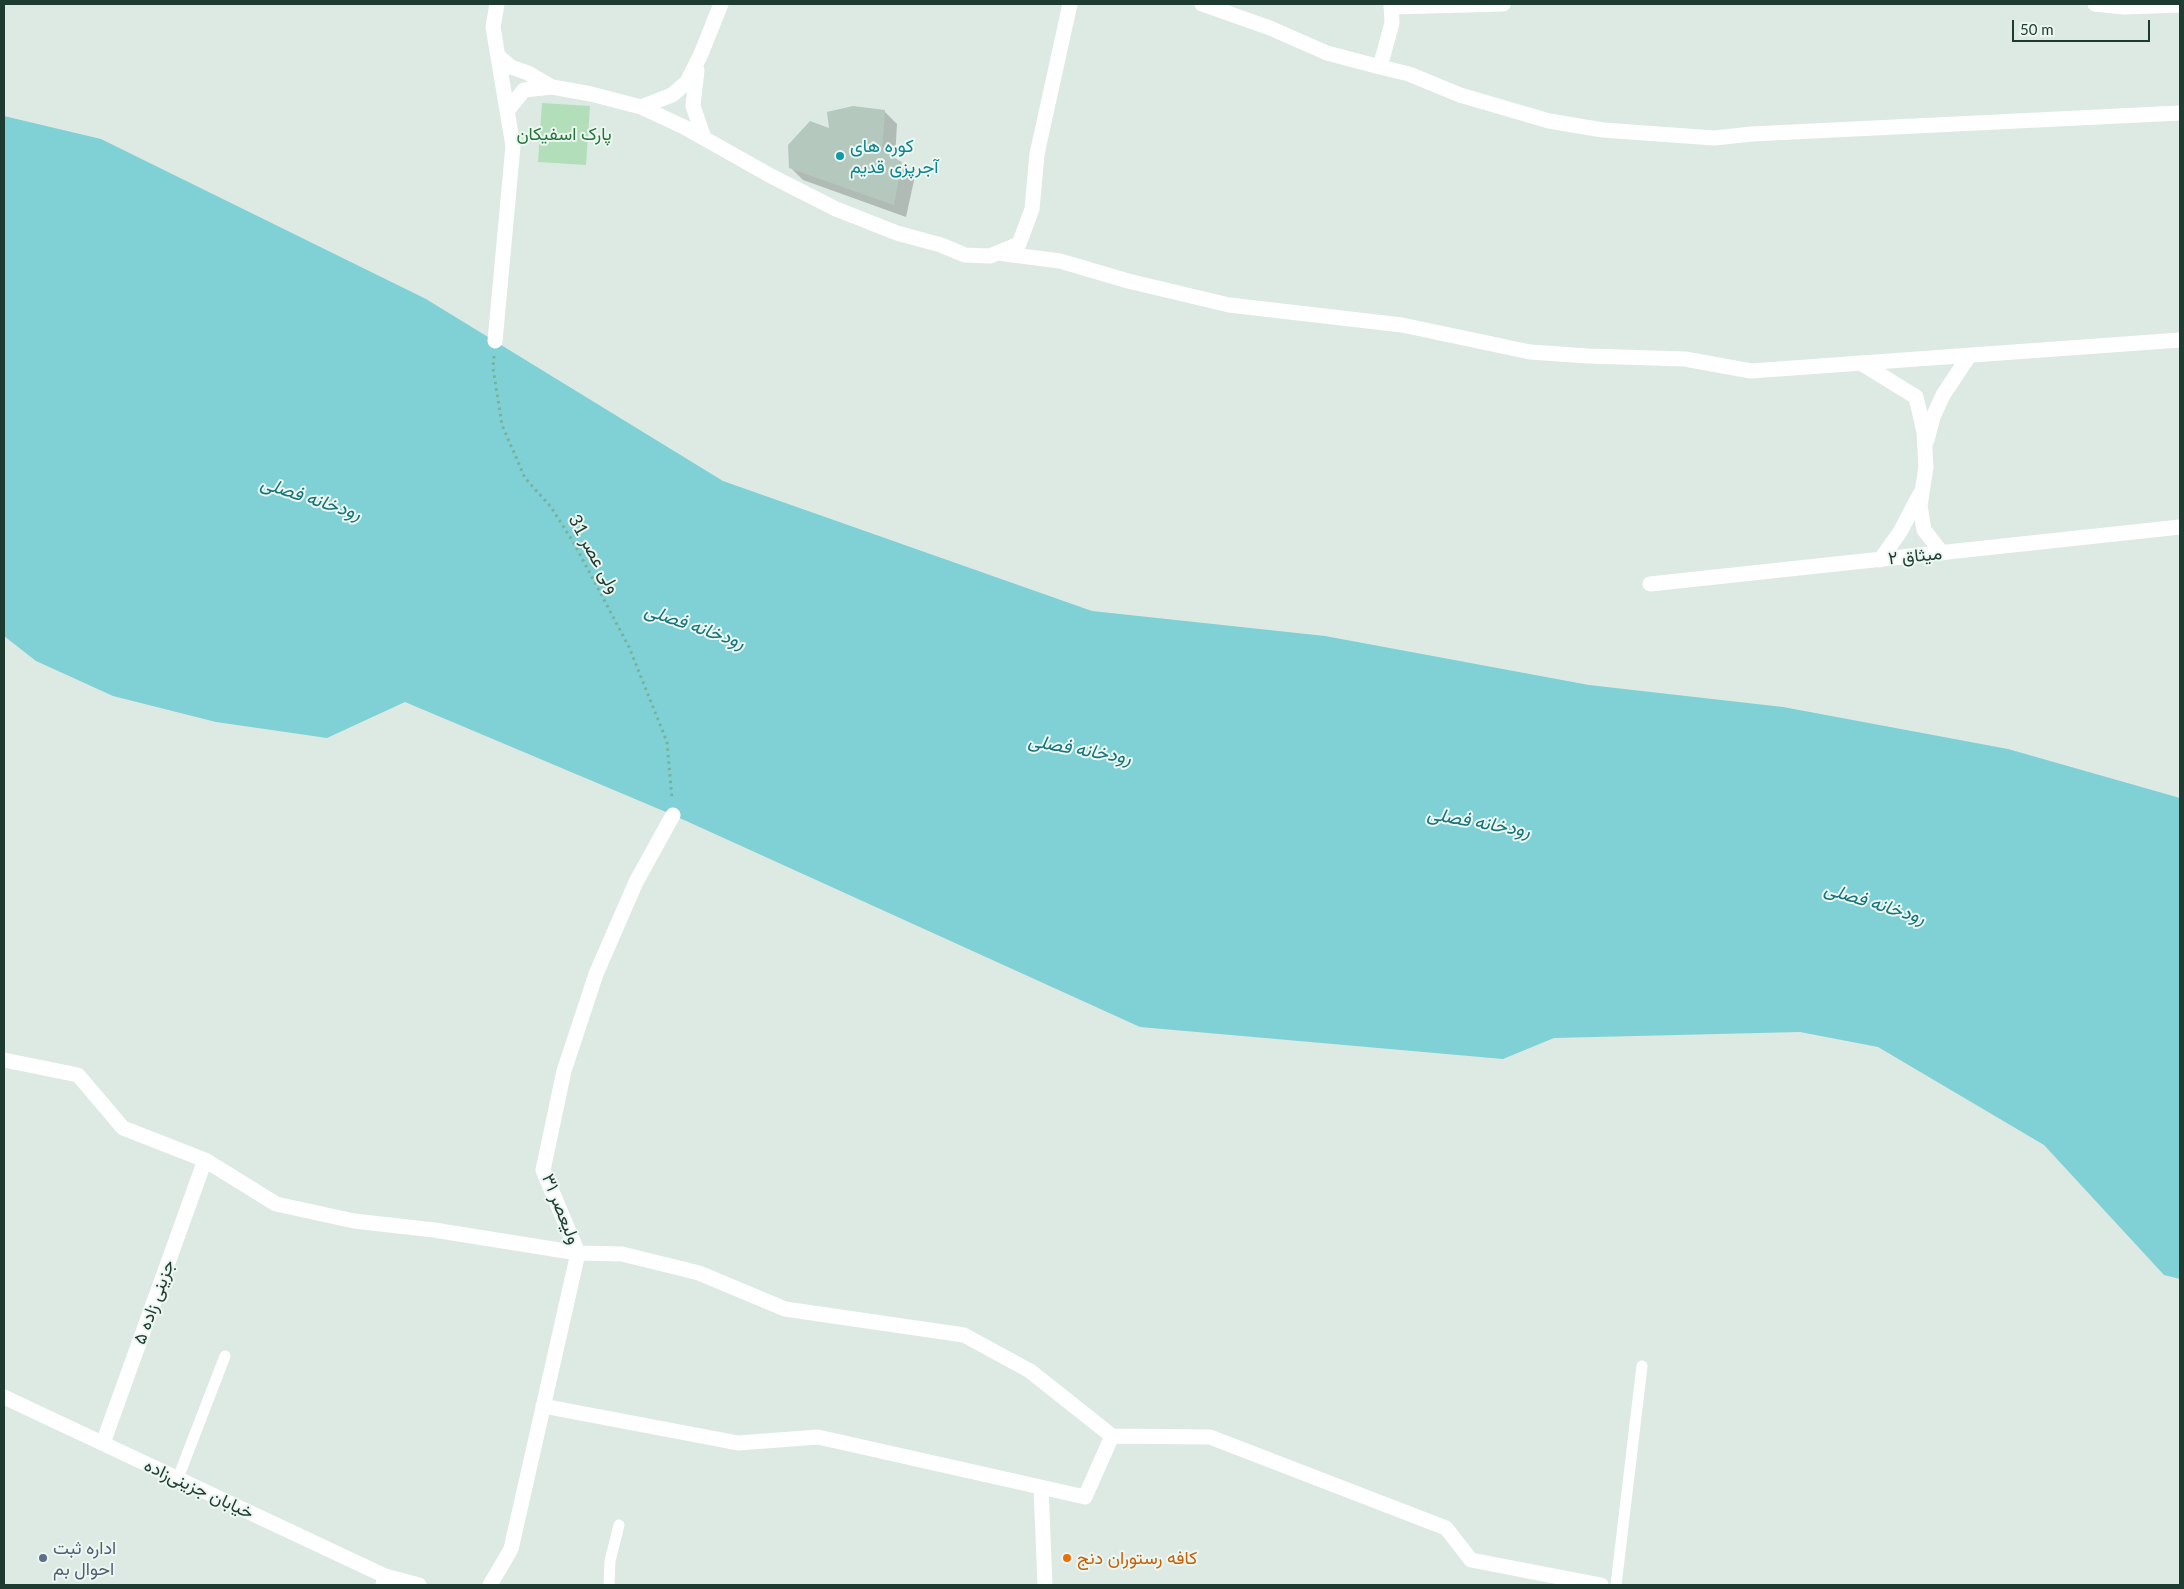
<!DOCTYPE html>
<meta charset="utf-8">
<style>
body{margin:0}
#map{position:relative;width:2184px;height:1589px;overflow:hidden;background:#ddeae3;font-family:Lato,sans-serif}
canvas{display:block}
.frame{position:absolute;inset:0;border:5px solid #1d3b30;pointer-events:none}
.scale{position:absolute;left:2012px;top:20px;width:138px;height:22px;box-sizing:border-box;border:2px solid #1d3b30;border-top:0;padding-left:6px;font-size:15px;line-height:18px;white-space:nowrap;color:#1d3b30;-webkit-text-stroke:4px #edf7f1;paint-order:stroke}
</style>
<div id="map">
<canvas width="2184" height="1589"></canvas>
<div class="frame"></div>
<div class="scale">50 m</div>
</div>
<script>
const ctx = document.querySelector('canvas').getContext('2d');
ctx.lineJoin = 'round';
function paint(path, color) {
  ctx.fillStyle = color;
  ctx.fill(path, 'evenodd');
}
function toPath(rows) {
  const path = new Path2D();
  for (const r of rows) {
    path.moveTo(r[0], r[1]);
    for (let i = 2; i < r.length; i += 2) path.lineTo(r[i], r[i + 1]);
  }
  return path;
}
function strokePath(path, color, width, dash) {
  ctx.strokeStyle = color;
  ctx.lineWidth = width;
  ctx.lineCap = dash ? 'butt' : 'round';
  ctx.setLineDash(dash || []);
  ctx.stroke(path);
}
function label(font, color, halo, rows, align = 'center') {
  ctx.font = font + ' Lato,Vazirmatn,sans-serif';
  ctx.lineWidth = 4;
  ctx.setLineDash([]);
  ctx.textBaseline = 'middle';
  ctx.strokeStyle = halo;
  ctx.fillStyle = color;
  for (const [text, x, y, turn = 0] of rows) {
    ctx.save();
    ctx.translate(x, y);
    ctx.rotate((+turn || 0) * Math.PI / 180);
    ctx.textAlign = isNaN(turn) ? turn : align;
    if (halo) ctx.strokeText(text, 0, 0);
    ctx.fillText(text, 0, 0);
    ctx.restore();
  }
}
const green = toPath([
 [542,103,590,106,586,165,538,162]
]);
const water = toPath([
 [4,116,101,139,426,299,723,481,1092,611,1325,636,1589,685,1783,707,2008,749,2180,798,2180,1279,2164,1275,2044,1145,1878,1047,1800,1032,1554,1038,1503,1059,1140,1027,673,815,405,702,327,738,216,722,113,696,36,661,4,636]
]);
const shadow = toPath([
 [884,111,897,124,895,159,915,176,906,217,803,180,790,167,830,129]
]);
const building = toPath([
 [853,106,885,110,882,151,902,162,894,205,789,168,788,145,810,121,829,128,827,112]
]);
const path = toPath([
 [494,356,493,368,502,425,525,478,551,507,575,545,629,647,667,742,672,799]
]);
const service = toPath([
 [178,1478,225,1356],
 [609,1585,610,1561,619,1525],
 [1616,1585,1642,1366]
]);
const minor = toPath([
 [1202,4,1270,28,1327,53,1380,67],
 [1391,4,1392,23,1380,67,1409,74,1460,95,1549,121,1603,130,1714,138,1752,134,2180,113],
 [2095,4,2124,7,2180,5],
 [1391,7,1503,4],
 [498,56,511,67,528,73,552,87],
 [697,70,693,106,704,138],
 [641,107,672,95,687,82,701,54,721,4],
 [507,111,524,90,552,87,591,94,641,107,684,127,771,176,836,209,897,233,941,245,965,255,990,256,1019,244,1032,209,1037,154,1070,4],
 [998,253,1060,261,1128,281,1229,305,1402,325,1530,352,1588,356,1685,359,1751,371,2180,340],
 [495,341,513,146,493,27,497,4],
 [1861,363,1916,397,1924,432,1926,467,1920,506,1924,530,1942,553],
 [1927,440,1933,417,1943,395,1969,356],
 [1880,560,1900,532,1920,494],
 [1650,584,2180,527],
 [4,1060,78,1075,123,1128,205,1160,276,1204,354,1221,434,1230,578,1253,622,1254,699,1273,785,1309,964,1335,1030,1371,1112,1436],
 [543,1406,738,1443,818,1437,1085,1497,1112,1436,1210,1437,1446,1528,1471,1560,1601,1585],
 [103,1443,205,1160],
 [1041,1487,1045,1585],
 [385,1576,419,1585],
 [490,1585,511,1549,578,1253,543,1170,564,1071,596,974,636,882,673,815]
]);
const tertiary = toPath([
 [4,1397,385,1576,383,1585]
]);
const markers = [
 [840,156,5,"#0f9aa8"],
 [43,1558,5,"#5c6f8a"],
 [1067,1558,5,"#e8710a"]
];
const parkNames = [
 ["پارک اسفیکان",564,134]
];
const cultureNames = [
 ["کوره های",850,146],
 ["آجرپزی قدیم",850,167]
];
const streetNames = [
 ["ولی عصر 31",594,554,61],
 ["میثاق ۲",1915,556,-6],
 ["ولیعصر ۳۱",561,1209,68],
 ["جزینی زاده ۵",154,1302,-70],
 ["خیابان جزینی‌زاده",199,1489,25]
];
const serviceNames = [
 ["اداره ثبت",53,1548],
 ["احوال بم",53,1569]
];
const foodNames = [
 ["کافه رستوران دنج",1077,1558]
];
const waterNames = [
 ["رودخانه فصلی",311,498,18],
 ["رودخانه فصلی",695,626,19],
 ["رودخانه فصلی",1080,749,10],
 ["رودخانه فصلی",1479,822,10],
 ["رودخانه فصلی",1875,903,17]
];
paint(green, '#b3deba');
paint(water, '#7fd1d5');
paint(shadow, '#0003');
paint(building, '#b5c8be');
strokePath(path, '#7ab19a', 3, [2.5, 4]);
strokePath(service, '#fff', 11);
strokePath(minor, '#fff', 15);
strokePath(tertiary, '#fff', 15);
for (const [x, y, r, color] of markers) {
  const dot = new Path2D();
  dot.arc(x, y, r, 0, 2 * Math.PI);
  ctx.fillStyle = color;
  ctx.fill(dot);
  strokePath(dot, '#edf7f1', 2);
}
label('18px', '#25743b', '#edf7f1', parkNames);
label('18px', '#0d838f', '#edf7f1', cultureNames, 'left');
label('18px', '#1d3b30', '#edf7f1', streetNames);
label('18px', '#4e5e75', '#edf7f1', serviceNames, 'left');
label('18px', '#c56008', '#edf7f1', foodNames, 'left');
label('italic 19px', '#14747a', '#edf7f1', waterNames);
</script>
